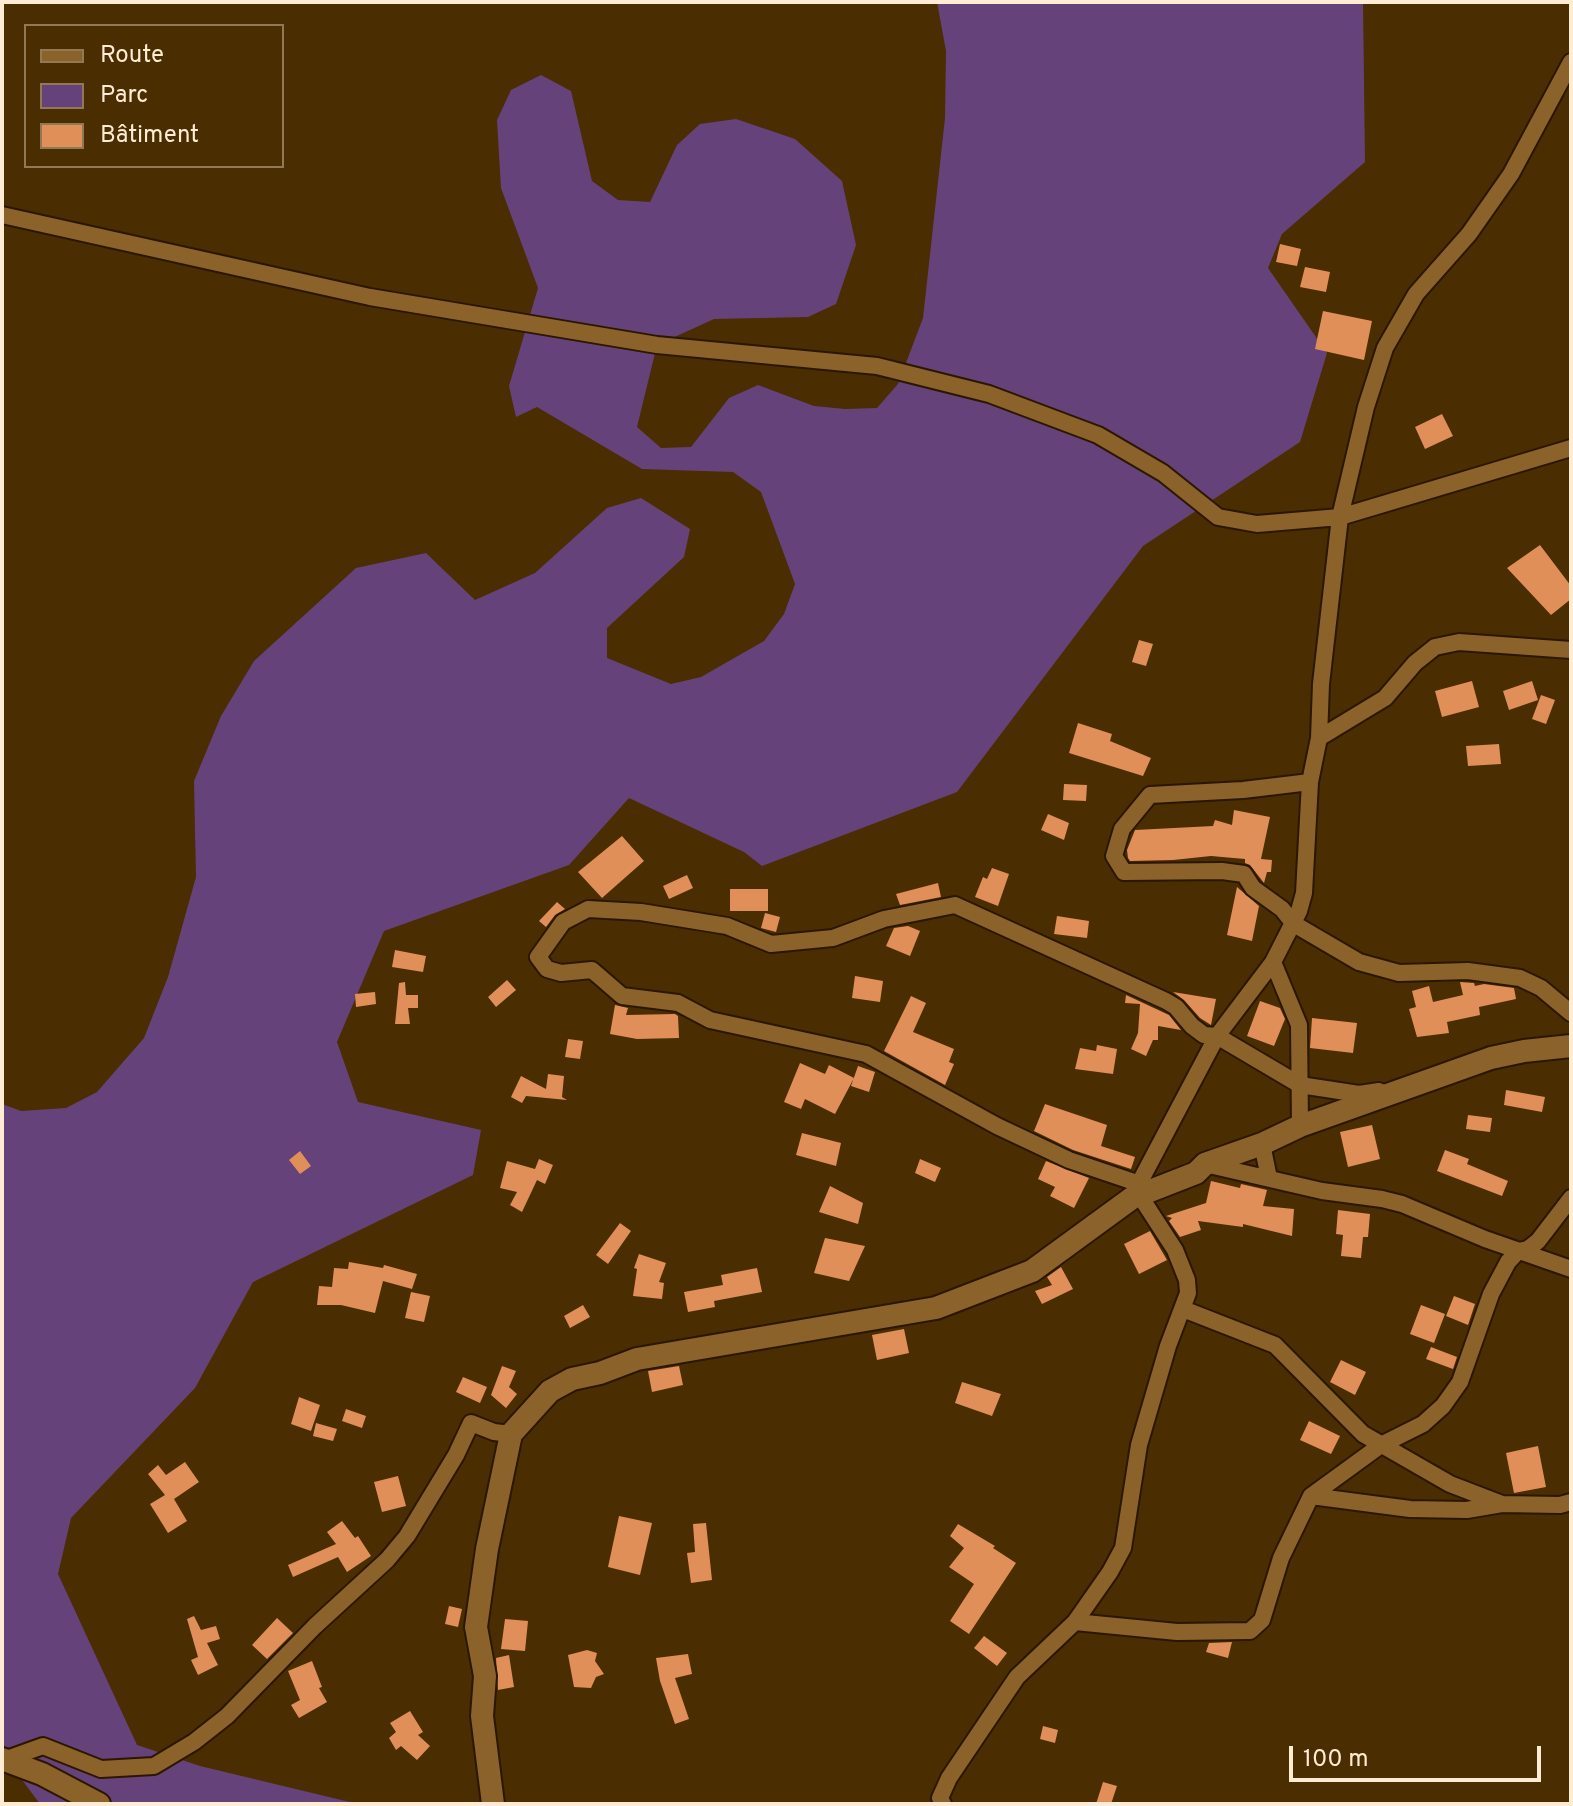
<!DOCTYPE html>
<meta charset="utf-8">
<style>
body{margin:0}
#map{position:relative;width:1573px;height:1806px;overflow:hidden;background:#4a2d00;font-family:Overpass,sans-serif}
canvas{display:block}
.frame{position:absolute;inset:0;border:4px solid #feecd5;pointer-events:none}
.legend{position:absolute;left:24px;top:24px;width:260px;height:144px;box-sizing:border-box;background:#4a2d00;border:2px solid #927955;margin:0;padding:10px 14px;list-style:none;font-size:24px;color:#feecd5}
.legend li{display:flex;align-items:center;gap:16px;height:40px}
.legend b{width:40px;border:2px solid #927955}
.scale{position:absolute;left:1289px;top:1746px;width:252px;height:36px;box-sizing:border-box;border:4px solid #feecd5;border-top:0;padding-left:10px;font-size:24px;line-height:28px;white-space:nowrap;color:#feecd5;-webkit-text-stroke:6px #4a2d00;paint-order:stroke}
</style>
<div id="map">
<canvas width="1573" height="1806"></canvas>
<div class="frame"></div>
<ul class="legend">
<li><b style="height:10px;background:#8b6229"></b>Route</li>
<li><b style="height:22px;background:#66427a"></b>Parc</li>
<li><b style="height:22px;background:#e08f59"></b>Bâtiment</li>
</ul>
<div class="scale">100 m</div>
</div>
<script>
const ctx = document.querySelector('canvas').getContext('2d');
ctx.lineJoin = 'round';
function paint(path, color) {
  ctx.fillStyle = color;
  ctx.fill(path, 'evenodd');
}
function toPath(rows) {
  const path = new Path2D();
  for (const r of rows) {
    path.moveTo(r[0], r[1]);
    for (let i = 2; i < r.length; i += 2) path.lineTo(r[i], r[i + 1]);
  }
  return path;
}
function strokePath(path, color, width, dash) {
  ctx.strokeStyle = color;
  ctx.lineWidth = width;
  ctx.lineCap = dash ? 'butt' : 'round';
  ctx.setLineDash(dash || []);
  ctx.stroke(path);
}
const green = toPath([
 [937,2,1363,2,1365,162,1282,234,1268,268,1327,353,1300,442,1143,546,957,792,762,866,744,852,629,798,569,865,384,931,337,1042,358,1102,481,1130,473,1175,253,1282,195,1388,71,1518,58,1574,137,1745,200,1766,358,1804,40,1804,2,1753,2,1104,21,1111,66,1108,97,1092,144,1038,168,977,196,877,194,781,221,716,254,661,356,568,426,553,475,600,535,573,607,508,641,498,690,529,684,557,607,628,607,658,671,684,701,677,764,641,784,614,795,584,761,492,733,472,642,469,537,407,516,417,509,386,538,288,501,188,497,120,511,90,541,75,571,91,592,181,618,200,650,202,677,145,700,124,736,119,795,139,842,181,856,245,836,304,808,317,714,319,657,345,637,427,661,448,691,447,729,398,758,385,814,406,845,409,877,408,898,384,923,318,945,118,946,51]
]);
const building = toPath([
 [1280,244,1301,249,1297,266,1276,262],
 [1305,267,1330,272,1326,292,1300,287],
 [1323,311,1372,321,1364,360,1315,349],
 [1442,414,1453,436,1425,449,1415,427],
 [1540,545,1571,586,1571,599,1551,615,1507,568],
 [1139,640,1153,644,1146,666,1132,662],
 [1472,681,1479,707,1442,717,1435,691],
 [1532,681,1538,700,1509,710,1503,691],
 [1541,695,1555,700,1546,724,1532,719],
 [1078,723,1112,734,1110,741,1151,758,1143,776,1069,753],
 [1499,744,1501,764,1468,766,1466,746],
 [1064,784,1087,785,1086,801,1063,800],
 [1234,810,1270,817,1261,859,1272,860,1271,872,1267,872,1264,883,1250,865,1245,863,1245,859,1211,856,1173,860,1130,861,1128,858,1127,850,1135,830,1213,826,1215,820,1232,825],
 [1048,814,1069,823,1064,840,1041,830],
 [622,836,644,861,602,898,578,872],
 [992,868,1009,874,998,906,975,897,983,877,987,879],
 [687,875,693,888,669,899,663,886],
 [938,883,941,897,900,905,896,894],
 [1237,887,1259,906,1252,941,1227,935],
 [730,889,768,889,768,911,730,911],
 [557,902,565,909,555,915,546,927,539,921],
 [765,913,780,917,776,932,761,928],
 [1057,916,1089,921,1087,938,1054,934],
 [908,926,920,931,910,956,886,946,894,928],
 [395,950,426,956,423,972,392,967],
 [855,976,883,981,880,1002,852,998],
 [507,980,516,990,496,1007,488,997],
 [405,982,406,995,418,995,418,1008,408,1008,410,1024,395,1024,399,983],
 [1460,982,1474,983,1475,986,1484,984,1514,988,1516,999,1479,1007,1480,1015,1447,1022,1449,1033,1417,1037,1409,1009,1416,1007,1412,991,1429,986,1433,1002,1463,995],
 [375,992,376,1004,356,1007,355,994],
 [1173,992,1216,999,1211,1025,1200,1018,1184,1000],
 [1126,995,1169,1015,1181,1030,1158,1026,1158,1040,1153,1040,1146,1056,1131,1049,1138,1033,1140,1004,1125,1003],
 [911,996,926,1003,913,1032,954,1049,949,1062,954,1064,945,1085,884,1051],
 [1260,1001,1280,1008,1285,1019,1274,1046,1247,1036],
 [615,1005,628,1008,626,1015,675,1014,678,1016,679,1038,637,1039,610,1034],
 [1312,1018,1357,1023,1353,1053,1310,1048],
 [568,1039,583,1041,580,1059,565,1057],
 [1097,1045,1117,1049,1113,1074,1075,1069,1080,1048,1096,1051],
 [800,1063,825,1074,829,1065,854,1078,835,1114,805,1099,801,1109,784,1102],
 [858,1066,875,1072,869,1092,851,1086],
 [548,1074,564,1076,562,1097,567,1100,526,1096,522,1103,511,1097,521,1076,546,1089],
 [1506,1090,1545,1097,1542,1112,1504,1105],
 [1045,1104,1107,1125,1101,1146,1135,1157,1131,1169,1073,1150,1034,1131],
 [1468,1115,1492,1118,1490,1132,1466,1129],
 [1372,1125,1380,1159,1348,1167,1340,1132],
 [802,1133,841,1143,836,1166,796,1155],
 [1445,1150,1469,1159,1467,1164,1508,1181,1502,1196,1437,1171],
 [300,1151,311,1166,300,1174,289,1160],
 [539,1159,553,1165,545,1184,537,1180,522,1212,510,1205,517,1192,500,1188,507,1161,535,1169],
 [920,1159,941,1168,935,1182,915,1173],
 [1046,1161,1089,1178,1074,1208,1050,1196,1055,1187,1038,1179],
 [1211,1181,1240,1188,1241,1184,1267,1190,1263,1206,1294,1209,1292,1236,1243,1224,1243,1227,1198,1221,1201,1230,1180,1237,1169,1221,1172,1218,1166,1216,1206,1203],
 [830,1186,863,1203,858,1224,819,1212],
 [1338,1210,1370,1214,1368,1237,1363,1237,1361,1258,1341,1256,1343,1235,1336,1234],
 [620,1223,631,1231,608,1264,596,1255],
 [1150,1231,1167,1260,1139,1274,1124,1244],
 [825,1238,865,1246,849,1281,814,1273],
 [639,1254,666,1263,659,1282,664,1283,662,1299,633,1296,637,1269,634,1268],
 [349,1262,383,1268,384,1265,417,1274,412,1289,383,1281,375,1313,341,1305,317,1305,319,1286,332,1287,334,1268,348,1269],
 [1061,1267,1073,1289,1042,1304,1035,1291,1052,1285,1047,1277],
 [757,1268,762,1292,714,1301,715,1307,688,1312,684,1292,723,1285,721,1275],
 [411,1292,430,1296,424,1322,405,1318],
 [1454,1296,1475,1304,1468,1325,1446,1316],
 [583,1305,590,1317,570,1328,564,1316],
 [1421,1305,1445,1314,1434,1343,1410,1334],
 [904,1329,909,1353,877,1360,872,1335],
 [1431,1347,1457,1357,1453,1369,1426,1359],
 [1341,1360,1366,1372,1355,1395,1330,1382],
 [502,1366,516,1371,509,1387,517,1394,506,1408,491,1395],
 [679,1366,683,1385,652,1392,648,1371],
 [463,1377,487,1387,480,1403,456,1392],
 [962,1382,1001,1394,992,1416,955,1403],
 [299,1397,320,1405,311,1431,291,1424],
 [346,1409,366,1416,362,1428,342,1421],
 [1309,1421,1340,1436,1331,1454,1300,1440],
 [316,1423,337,1429,333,1441,313,1436],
 [1538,1446,1546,1487,1514,1493,1506,1453],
 [185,1462,199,1482,174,1499,187,1521,168,1533,150,1504,165,1495,148,1474,158,1465,166,1475],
 [398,1476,406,1506,382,1512,374,1482],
 [619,1516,652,1523,640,1575,608,1567],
 [342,1521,355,1538,358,1536,371,1556,347,1572,338,1557,293,1577,288,1565,336,1544,327,1532],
 [706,1523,712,1580,691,1583,687,1553,695,1552,693,1524],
 [958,1524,995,1546,993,1548,1016,1563,969,1634,950,1621,974,1584,949,1567,964,1548,950,1536],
 [449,1606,462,1609,458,1627,445,1624],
 [194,1616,201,1630,216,1626,220,1639,207,1643,218,1665,198,1675,191,1660,198,1657,187,1619],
 [277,1618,293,1633,267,1659,252,1645],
 [505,1619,528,1621,525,1651,501,1649],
 [984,1636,1007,1653,997,1666,974,1648],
 [1232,1642,1228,1658,1206,1652,1209,1643],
 [587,1650,597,1653,595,1661,604,1674,596,1677,591,1688,574,1687,568,1655],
 [688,1654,692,1674,675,1678,689,1719,675,1724,660,1681,656,1658],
 [509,1655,514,1687,498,1690,496,1658],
 [312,1661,322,1687,319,1688,327,1702,299,1718,291,1705,300,1700,288,1671],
 [410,1711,423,1732,418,1735,430,1746,417,1760,401,1746,396,1750,389,1738,396,1732,390,1723],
 [1043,1726,1058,1730,1055,1743,1040,1739],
 [1103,1782,1117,1786,1111,1804,1096,1804]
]);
const minor = toPath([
 [2,215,370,297,657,345,877,366,989,394,1098,435,1163,473,1218,517,1257,524,1340,517,1571,448],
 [1319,738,1385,698,1415,663,1435,647,1459,642,1571,650],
 [1310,782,1243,790,1150,795,1122,829,1114,856,1124,872,1222,871,1244,874,1253,888,1282,909,1294,924,1359,962,1399,973,1468,971,1520,978,1541,988,1571,1013],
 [1273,962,1299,1025,1300,1126],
 [1262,1144,1269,1178],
 [1205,1164,1322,1191,1382,1199,1402,1204,1485,1239,1571,1269],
 [1137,1183,1069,1160,997,1126,866,1054,710,1020,678,1003,622,996,592,970,561,973,547,969,538,957,563,922,588,909,641,912,727,926,771,944,833,938,884,919,955,905,1166,1001,1176,1007,1192,1026,1204,1035,1217,1036,1300,1085,1359,1094,1379,1091],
 [1134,1193,1217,1036,1273,962,1299,911,1304,893,1310,782,1319,738,1321,684,1340,517,1366,407,1385,348,1416,294,1469,234,1511,174,1571,62],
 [1183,1309,1275,1345,1363,1434,1450,1484,1502,1504],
 [1311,1496,1410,1509,1467,1510,1502,1504,1560,1505,1571,1502],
 [1075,1622,1177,1632,1250,1631,1262,1620,1281,1558,1311,1496,1381,1445,1423,1424,1443,1406,1460,1382,1491,1294,1508,1262,1518,1251,1528,1249,1538,1241,1571,1198],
 [4,1760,43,1746,101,1769,154,1766,194,1742,227,1716,315,1626,387,1560,407,1536,456,1455,471,1423,494,1432,511,1434],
 [943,1804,940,1798,949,1778,1017,1677,1075,1622,1110,1572,1123,1548,1139,1445,1168,1346,1188,1293,1187,1280,1175,1250,1140,1196]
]);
const secondary = toPath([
 [2,1759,42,1774,99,1804],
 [493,1804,482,1716,485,1676,476,1627,487,1549,511,1434,550,1391,572,1379,600,1373,637,1359,936,1308,1032,1271,1132,1198,1196,1173,1205,1164,1262,1144,1300,1126,1491,1058,1524,1051,1571,1046]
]);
paint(green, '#66427a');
paint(building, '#e08f59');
strokePath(minor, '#2b1700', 20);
strokePath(secondary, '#2b1700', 26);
strokePath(minor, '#8b6229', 16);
strokePath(secondary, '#8b6229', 22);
</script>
